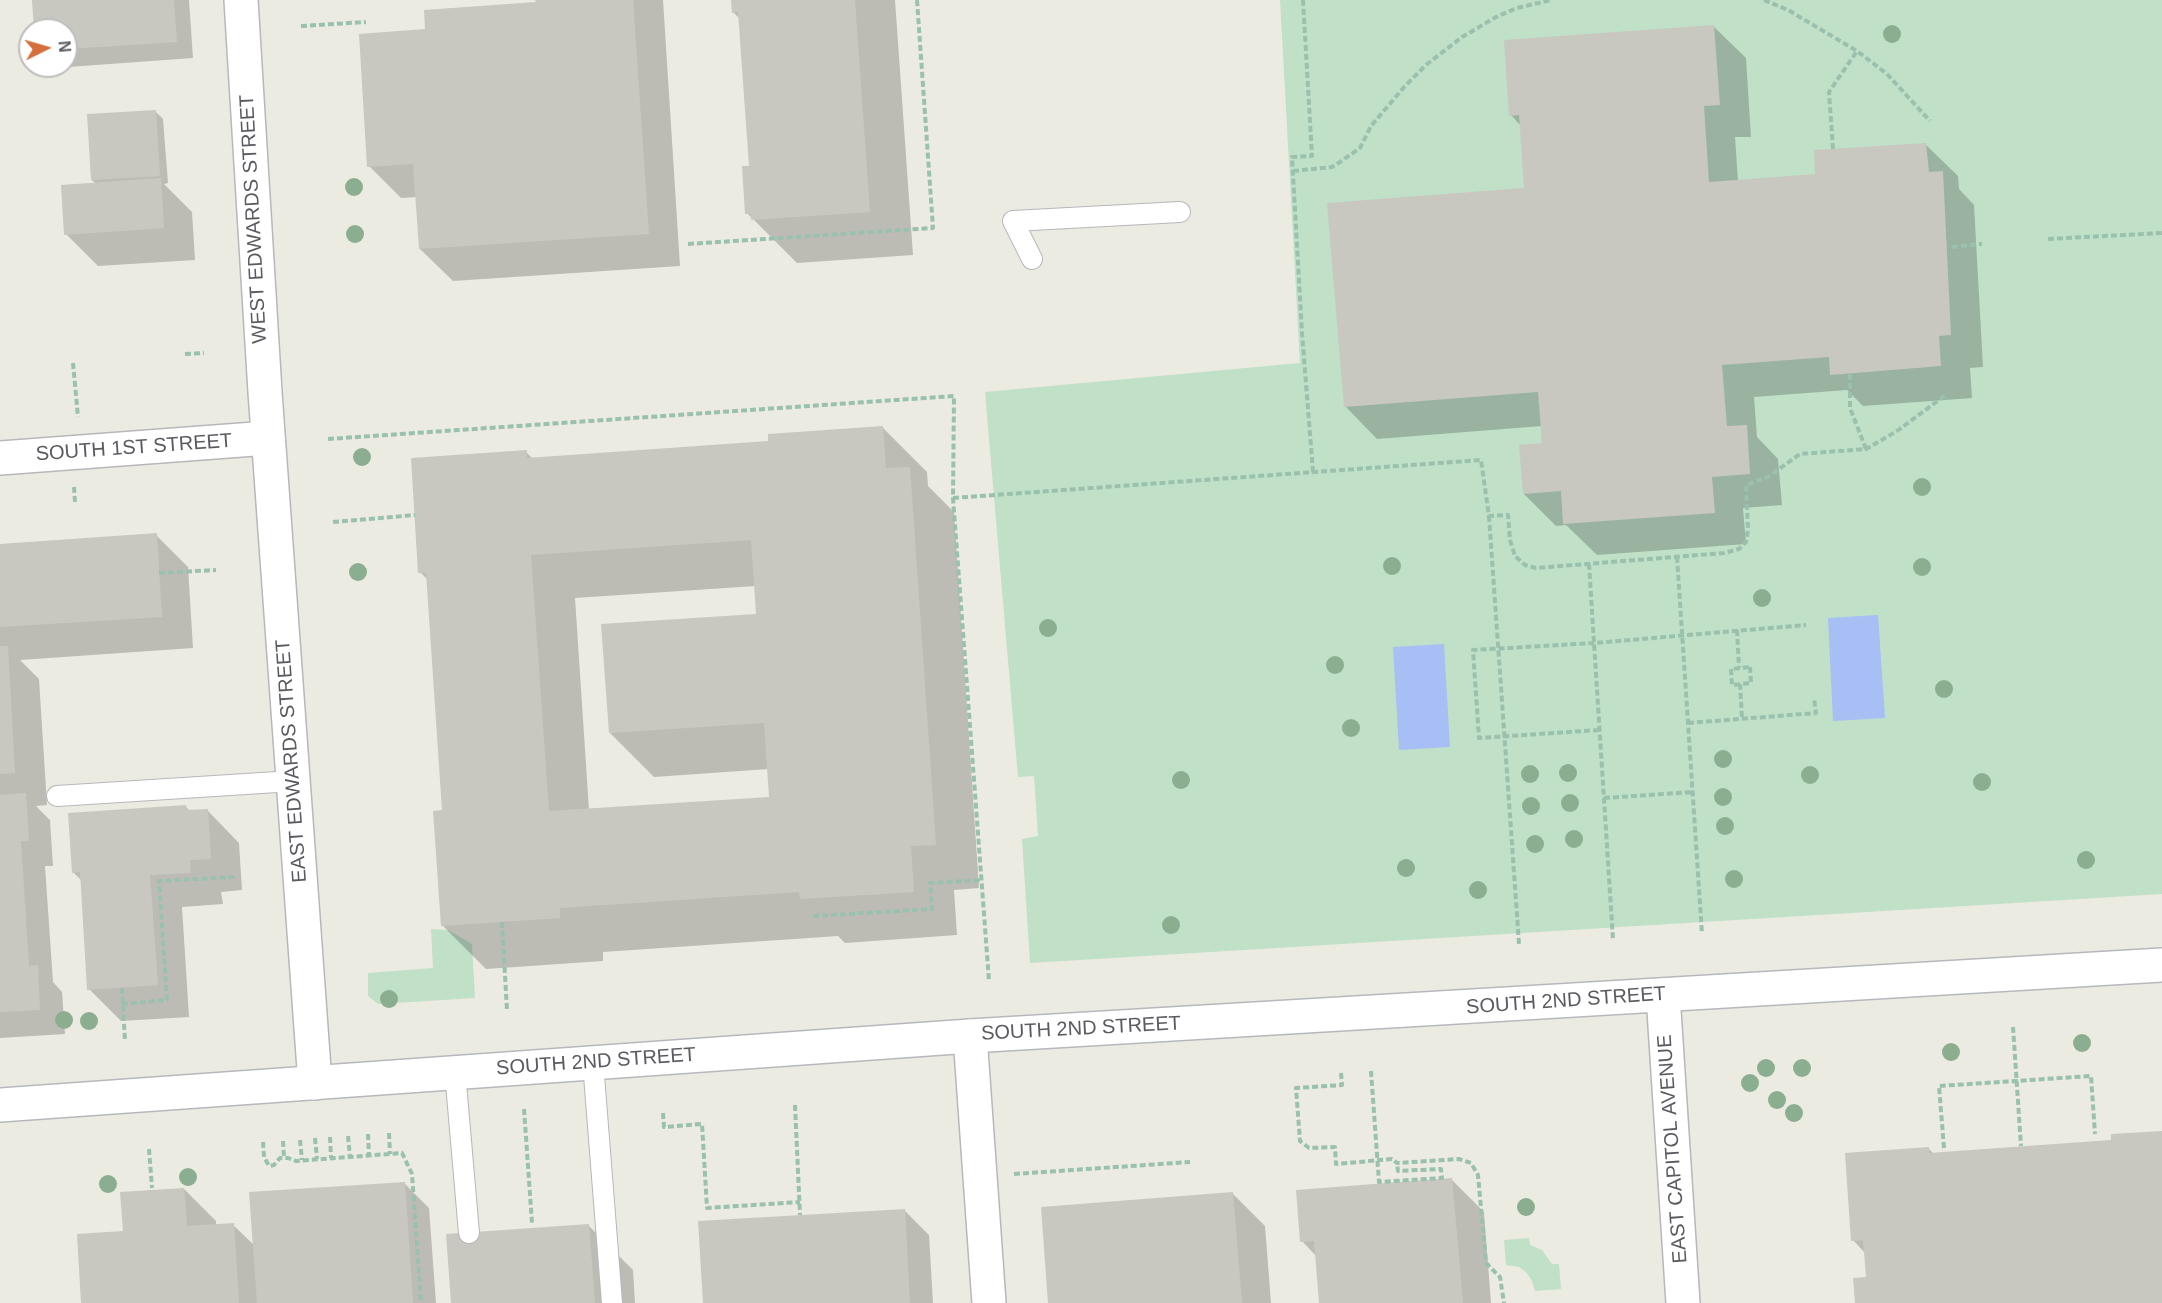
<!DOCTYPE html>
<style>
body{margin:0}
#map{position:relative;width:2162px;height:1303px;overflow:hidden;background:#ebebe1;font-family:Arial,sans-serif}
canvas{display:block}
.north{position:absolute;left:18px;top:18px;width:60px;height:60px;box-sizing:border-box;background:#fff;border:2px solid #bdbdbf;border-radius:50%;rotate:85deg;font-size:16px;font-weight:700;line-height:24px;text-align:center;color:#5a5b60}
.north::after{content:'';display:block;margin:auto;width:21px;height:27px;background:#d56f3c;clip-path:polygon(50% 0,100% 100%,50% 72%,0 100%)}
</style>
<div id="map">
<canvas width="2162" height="1303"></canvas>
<div class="north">N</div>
</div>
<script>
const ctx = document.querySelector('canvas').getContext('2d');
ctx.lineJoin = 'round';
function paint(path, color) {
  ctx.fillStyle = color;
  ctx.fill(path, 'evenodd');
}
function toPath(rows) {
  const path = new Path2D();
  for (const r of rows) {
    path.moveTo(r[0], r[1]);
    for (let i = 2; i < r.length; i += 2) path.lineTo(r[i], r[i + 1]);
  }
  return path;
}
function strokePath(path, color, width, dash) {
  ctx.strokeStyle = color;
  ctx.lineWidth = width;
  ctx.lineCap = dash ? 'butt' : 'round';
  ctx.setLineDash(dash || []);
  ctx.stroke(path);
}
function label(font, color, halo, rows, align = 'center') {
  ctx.font = font + ' Arial,sans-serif';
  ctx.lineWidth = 4.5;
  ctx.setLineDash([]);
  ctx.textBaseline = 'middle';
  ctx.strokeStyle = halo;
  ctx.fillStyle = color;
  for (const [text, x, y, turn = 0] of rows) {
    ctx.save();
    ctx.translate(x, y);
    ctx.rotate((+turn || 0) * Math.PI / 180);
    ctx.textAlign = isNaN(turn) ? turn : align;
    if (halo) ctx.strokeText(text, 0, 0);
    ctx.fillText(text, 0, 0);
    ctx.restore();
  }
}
const green = toPath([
 [1280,0,2162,0,2162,894,1030,963,1022,839,1038,836,1034,776,1018,777,985,392,1300,363],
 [431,929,448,930,472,944,475,998,378,1004,368,996,368,973,433,968],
 [1529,1238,1530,1245,1542,1250,1552,1264,1559,1264,1561,1289,1535,1291,1532,1281,1527,1273,1519,1267,1506,1265,1504,1240]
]);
const water = toPath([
 [1878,615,1885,718,1833,721,1828,618],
 [1444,644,1450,747,1399,750,1393,647]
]);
const shadow = toPath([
 [34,0,189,0,193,58,54,68,52,66,66,66,66,30,36,30],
 [537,0,663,0,680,266,453,281,420,249,417,197,401,198,369,166,427,31,537,4],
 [733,0,895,0,913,255,797,263,747,213,751,168,740,19,733,12],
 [1713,26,1746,58,1751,137,1735,137,1738,181,1817,176,1925,144,1958,176,1959,189,1974,205,1983,367,1970,368,1972,398,1863,406,1847,390,1754,397,1757,437,1778,459,1782,505,1743,508,1746,544,1597,555,1566,525,1556,526,1524,494,1543,445,1542,426,1377,439,1345,406,1526,190,1521,126,1511,115],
 [155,111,163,119,168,183,164,184,192,212,195,260,98,266,66,234,96,184,92,180],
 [883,428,927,472,928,486,954,512,979,888,954,890,957,935,845,943,838,936,603,952,603,961,486,969,442,925,444,811,428,580,420,572,526,452,533,459,770,443],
 [756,586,758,615,610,733,654,777,769,769,771,798,589,810,575,598],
 [156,535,188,567,193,648,20,660,39,679,47,805,36,806,50,820,53,866,45,866,53,982,62,992,65,1034,0,1038,0,545],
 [186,807,191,812,207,810,239,843,242,890,221,892,223,904,182,907,189,1017,121,1021,89,989,82,881,73,872],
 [2162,1132,2162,1303,1856,1303,1867,1279,1865,1253,1853,1240,1928,1148,1934,1154,2113,1141],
 [1452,1180,1484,1212,1491,1303,1321,1303,1317,1257,1302,1241],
 [404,1183,429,1208,436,1303,83,1303,124,1232,184,1189,216,1221,216,1226,233,1225,255,1246],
 [1233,1194,1265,1226,1271,1303,1049,1303],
 [904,1210,929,1235,933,1303,704,1303],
 [589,1226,633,1270,635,1303,452,1303]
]);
const building = toPath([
 [32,0,174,0,177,42,66,49,66,30,34,30],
 [535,0,633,0,649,234,419,249,413,164,367,167,359,34,425,29,424,10,536,2],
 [731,0,855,0,870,212,751,220,751,214,745,214,742,166,749,166,738,12,732,13],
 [1714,25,1720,105,1704,106,1709,182,1815,174,1814,150,1926,143,1929,172,1943,171,1951,335,1939,336,1941,366,1830,375,1829,357,1722,365,1727,426,1747,425,1750,474,1712,477,1715,513,1563,524,1561,491,1523,494,1519,445,1542,443,1538,392,1344,407,1327,203,1524,188,1519,115,1509,116,1504,40],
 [156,110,160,176,91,180,87,114],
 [161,178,164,228,64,235,61,185],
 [883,426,886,468,910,467,936,845,911,846,914,892,800,899,799,892,560,908,560,918,441,926,433,811,442,810,426,573,418,573,411,458,527,450,527,458,768,441,768,434],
 [751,540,756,614,601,624,609,733,764,723,769,797,549,811,531,555],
 [157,533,162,617,0,627,0,544],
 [0,646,8,646,15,773,0,774],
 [26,793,29,841,21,841,29,966,38,965,40,1010,0,1012,0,795],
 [186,805,187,810,208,809,211,859,190,860,191,873,150,875,158,985,87,990,80,872,72,873,68,813],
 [2162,1131,2162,1303,1855,1303,1853,1278,1866,1277,1863,1240,1851,1241,1845,1153,1929,1147,1929,1153,2111,1140,2111,1134],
 [1452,1178,1463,1303,1319,1303,1314,1241,1300,1242,1296,1190],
 [405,1182,413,1303,257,1303,249,1192],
 [184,1188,187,1226,234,1223,239,1303,81,1303,77,1234,123,1231,120,1192],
 [1233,1192,1242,1303,1048,1303,1041,1207],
 [905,1209,910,1303,703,1303,698,1221],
 [589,1224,595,1303,451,1303,446,1234]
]);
const path = toPath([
 [1303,0,1312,156,1292,157,1302,333,1313,472],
 [1764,0,1788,10,1857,51,1887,74,1930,121],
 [301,26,366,22],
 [1833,149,1829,92,1857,51],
 [1293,171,1332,167,1340,162,1360,148,1371,126,1405,86,1426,65,1462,37,1498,16,1517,8,1551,0],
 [2048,239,2162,233],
 [688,244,933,228,917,0],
 [1952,247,1982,244],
 [185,354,204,353],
 [73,363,78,417],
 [1850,374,1850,408,1866,449],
 [328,439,954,396,953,498,989,981],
 [74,487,75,502],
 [953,498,1481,460,1489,516,1508,515,1510,540,1515,556,1525,565,1536,568,1724,553,1739,549,1746,542,1748,530,1746,485,1768,477,1800,454,1866,449,1897,431,1947,394],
 [1489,516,1519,944],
 [333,522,415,515],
 [1677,557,1702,934],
 [1589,564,1613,940],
 [159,573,216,570],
 [1737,630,1739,668],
 [1750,667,1751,683,1732,685,1731,669,1750,667],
 [1740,684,1742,718],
 [1688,723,1816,713,1814,698],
 [1599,730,1479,738,1473,650,1594,643,1806,625],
 [1604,798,1693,792],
 [813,916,932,909,930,883,983,880],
 [502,922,507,1010],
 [122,988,125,1041],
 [122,1004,167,1000,159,881,235,877],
 [2013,1027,2021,1146],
 [1371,1071,1379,1182,1442,1178,1441,1169,1398,1171,1397,1163],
 [1341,1073,1342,1085,1296,1088,1300,1141,1309,1148,1335,1147,1336,1164,1392,1159,1397,1163,1459,1159,1471,1163,1478,1175,1486,1263,1500,1277,1504,1303],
 [795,1105,800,1215],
 [524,1109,532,1223],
 [663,1113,664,1127,702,1124,707,1208,800,1202],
 [389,1133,390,1154],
 [368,1134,369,1156],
 [348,1136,350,1157],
 [330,1137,331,1158],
 [315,1138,317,1159],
 [300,1140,302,1160],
 [283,1141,284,1158],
 [263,1142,264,1157,269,1166,274,1165,280,1158,288,1158,296,1161,402,1153,412,1174,421,1303],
 [1944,1148,1939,1086,2091,1076,2095,1134],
 [149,1149,152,1188],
 [1014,1174,1190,1162]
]);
const lane = toPath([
 [1032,259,1013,221,1180,212],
 [57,796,293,781],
 [593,1063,612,1303],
 [455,1072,469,1233]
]);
const street = toPath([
 [241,0,265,392,315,1083],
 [0,458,268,438],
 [1663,995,1683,1303],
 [970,1036,989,1303]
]);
const secondary = toPath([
 [0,1105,970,1036,2162,965]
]);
const trees = [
 [1892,34],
 [354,187],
 [355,234],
 [362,457],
 [1922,487],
 [1392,566],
 [1922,567],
 [358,572],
 [1762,598],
 [1048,628],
 [1335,665],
 [1944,689],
 [1351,728],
 [1723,759],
 [1568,773],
 [1530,774],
 [1810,775],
 [1181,780],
 [1982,782],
 [1723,797],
 [1570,803],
 [1531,806],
 [1725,826],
 [1574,839],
 [1535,844],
 [2086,860],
 [1406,868],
 [1734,879],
 [1478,890],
 [1171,925],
 [389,999],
 [64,1020],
 [89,1021],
 [2082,1043],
 [1951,1052],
 [1766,1068],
 [1802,1068],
 [1750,1083],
 [1777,1100],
 [1794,1113],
 [188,1177],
 [108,1184],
 [1526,1207]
];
const streetNames = [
 ["WEST EDWARDS STREET",254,219,-93],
 ["SOUTH 1ST STREET",134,448,-4],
 ["EAST EDWARDS STREET",292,761,-94],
 ["SOUTH 2ND STREET",1566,1001,-4],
 ["SOUTH 2ND STREET",1081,1029,-3],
 ["SOUTH 2ND STREET",596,1062,-4],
 ["EAST CAPITOL AVENUE",1673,1149,-94]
];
paint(green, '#c0e0c8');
paint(water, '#a7bff5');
paint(shadow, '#0003');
paint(building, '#c8c8c0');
strokePath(lane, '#b7b7bc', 22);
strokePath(street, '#b7b7bc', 36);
strokePath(secondary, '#b7b8be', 36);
strokePath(path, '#9ac0ae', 4, [6, 3]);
strokePath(lane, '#fff', 20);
strokePath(street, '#fff', 33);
strokePath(secondary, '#fff', 33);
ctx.fillStyle = '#8bae91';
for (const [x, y] of trees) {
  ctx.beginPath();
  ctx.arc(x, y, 9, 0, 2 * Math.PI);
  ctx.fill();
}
label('20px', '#5a5b60', '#fff', streetNames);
</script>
